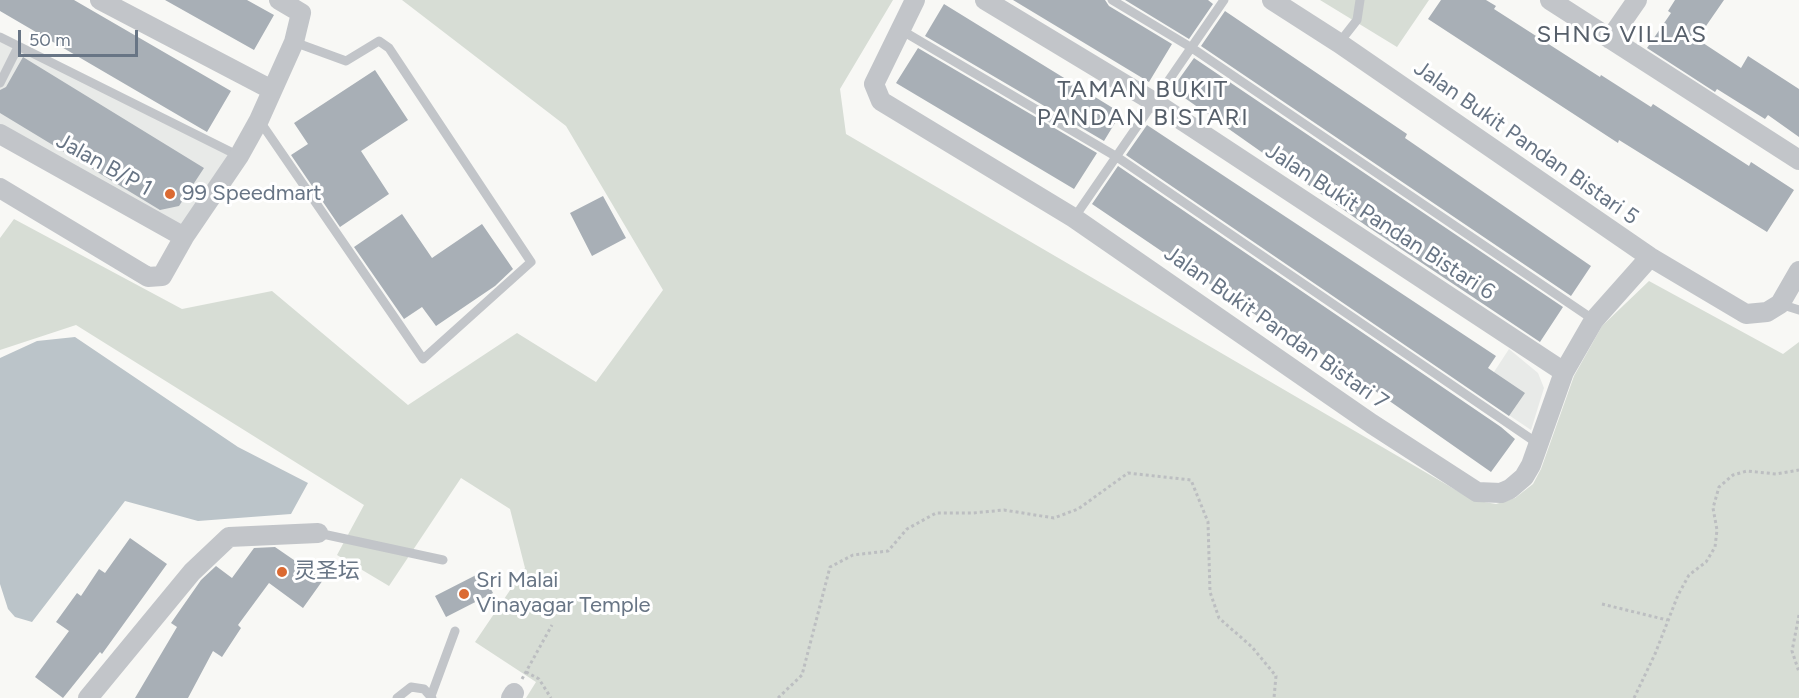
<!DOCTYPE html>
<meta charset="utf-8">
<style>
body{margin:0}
#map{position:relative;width:1799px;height:698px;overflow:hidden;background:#f8f8f5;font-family:Figtree,sans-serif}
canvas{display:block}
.scale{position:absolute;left:18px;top:30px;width:120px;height:27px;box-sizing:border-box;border:3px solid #687585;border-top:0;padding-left:8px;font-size:18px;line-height:21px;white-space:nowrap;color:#687585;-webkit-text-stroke:4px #fff;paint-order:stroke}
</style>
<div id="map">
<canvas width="1799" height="698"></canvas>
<div class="scale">50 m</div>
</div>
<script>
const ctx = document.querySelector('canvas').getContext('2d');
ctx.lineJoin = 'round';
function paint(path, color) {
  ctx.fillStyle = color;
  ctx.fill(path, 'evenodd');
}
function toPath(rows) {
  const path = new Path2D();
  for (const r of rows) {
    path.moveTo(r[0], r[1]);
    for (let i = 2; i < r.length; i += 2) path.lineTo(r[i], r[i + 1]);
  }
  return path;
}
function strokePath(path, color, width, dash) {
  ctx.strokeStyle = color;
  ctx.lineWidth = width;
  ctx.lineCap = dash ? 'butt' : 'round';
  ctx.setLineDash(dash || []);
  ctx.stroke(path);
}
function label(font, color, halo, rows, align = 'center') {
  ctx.font = font + ' Figtree,"Noto Sans SC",sans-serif';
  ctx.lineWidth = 6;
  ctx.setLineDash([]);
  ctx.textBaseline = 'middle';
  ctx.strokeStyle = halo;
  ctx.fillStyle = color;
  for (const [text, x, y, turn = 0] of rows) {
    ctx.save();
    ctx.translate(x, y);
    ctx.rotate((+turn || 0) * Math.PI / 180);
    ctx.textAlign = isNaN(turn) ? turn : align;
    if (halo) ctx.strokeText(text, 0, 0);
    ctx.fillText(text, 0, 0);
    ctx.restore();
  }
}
const built = toPath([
 [0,33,231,156,181,229,0,128],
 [1509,349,1538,373,1544,388,1531,430,1479,395]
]);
const green = toPath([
 [402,0,893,0,840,89,846,134,1473,500,1496,504,1515,498,1533,484,1541,469,1574,376,1602,326,1649,281,1783,354,1799,342,1799,698,526,698,536,682,475,642,525,568,510,509,461,478,389,586,337,555,364,505,76,325,0,350,0,238,14,219,182,309,272,291,408,405,517,333,596,382,663,290,566,126],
 [1320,0,1429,0,1397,47]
]);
const water = toPath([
 [75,337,238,447,308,483,291,514,198,521,125,501,32,622,15,617,8,609,0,584,0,358,37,341]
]);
const building = toPath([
 [0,0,74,0,231,91,207,132,0,11],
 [165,0,247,0,274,15,254,50],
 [1013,0,1105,0,1109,6,1172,44,1149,82],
 [1125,0,1208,0,1213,4,1189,39],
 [1441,0,1486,0,1496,6,1494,9,1600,77,1601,75,1651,107,1653,104,1749,166,1751,162,1794,190,1767,232,1619,140,1618,143,1428,19],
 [1675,0,1724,0,1697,39,1741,68,1748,56,1799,89,1799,137,1768,115,1765,119,1717,89,1715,92,1647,48,1671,13,1668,11],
 [944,4,1121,113,1104,141,925,36],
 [1225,11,1407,134,1405,138,1591,266,1571,296,1201,46],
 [918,48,1097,153,1074,189,896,83],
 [23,57,204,168,179,206,160,210,0,113,0,90,6,87],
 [1194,58,1563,307,1540,342,1368,227,1172,89],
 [375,70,408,120,361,151,389,194,340,227,291,155,308,144,294,123],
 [1147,125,1496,356,1488,368,1525,393,1509,416,1126,155],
 [1118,166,1501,427,1515,439,1491,472,1275,321,1272,326,1092,204],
 [603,196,626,238,592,256,570,213],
 [402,214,432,258,482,224,513,269,495,286,436,326,422,307,404,319,354,247],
 [130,538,167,564,102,654,100,652,63,698,35,677,69,631,56,622,77,593,81,596,99,569,105,573],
 [275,547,323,580,303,608,269,583,238,625,241,628,222,657,213,651,188,698,135,698,177,627,171,623,201,580,216,566,232,578,254,548],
 [482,572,493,593,446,617,435,596]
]);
const path = toPath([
 [1602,604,1667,620],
 [1799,615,1792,651,1799,672],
 [526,672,539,679,551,698],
 [522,679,552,625],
 [778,698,802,675,830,567,853,555,888,551,907,529,936,513,973,513,1004,510,1054,518,1078,509,1128,473,1191,480,1208,522,1210,592,1219,618,1252,647,1276,676,1274,698],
 [1634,698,1655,654,1678,595,1689,575,1706,562,1715,547,1717,530,1713,508,1719,487,1733,475,1747,471,1776,474,1799,470]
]);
const service = toPath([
 [1112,0,1192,48,1594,320],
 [901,30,1117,157,1537,443],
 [0,37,239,156],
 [1339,43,1357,20,1360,0],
 [0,83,18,47],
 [259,120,423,359,531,262,389,48,379,41,346,61,294,42],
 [1074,218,1224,0],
 [1780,304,1799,310],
 [318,533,443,560],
 [431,696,455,631],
 [397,698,411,687,424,689,432,698]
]);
const minor = toPath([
 [100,0,272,90],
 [915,0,874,84,881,101,1074,218,1372,424,1477,492,1501,493,1510,489,1524,477,1531,465,1564,372,1594,320,1650,257],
 [985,0,1154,102,1564,372],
 [1272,0,1339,43,1650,257,1746,314,1767,312,1780,304,1799,271],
 [1550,0,1799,160],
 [1610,39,1637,0],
 [0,134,184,237],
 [0,188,148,277,162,276,184,237,239,156,259,120,294,42,301,13,279,0],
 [88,698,192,572,229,537,318,533],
 [511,698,514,693]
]);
const markers = [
 [170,194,6,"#db6a32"],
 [282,572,6,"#db6a32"],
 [464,594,6,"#db6a32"]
];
const streetNames = [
 ["Jalan Bukit Pandan Bistari 5",1526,143,35],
 ["Jalan B/P 1",104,165,29],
 ["Jalan Bukit Pandan Bistari 6",1380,222,33],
 ["Jalan Bukit Pandan Bistari 7",1276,328,35]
];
const poiNames = [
 ["99 Speedmart",182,194],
 ["灵圣坛",294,572],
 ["Sri Malai",476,581],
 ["Vinayagar Temple",476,606]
];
const neighbourhoodNames = [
 ["SHNG VILLAS",1622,35],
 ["TAMAN BUKIT",1143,90],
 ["PANDAN BISTARI",1143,118]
];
paint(built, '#e8eae8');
paint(green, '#d7ddd5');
paint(water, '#bbc4c9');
paint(building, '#a8afb6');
strokePath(path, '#bcbec1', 3, [3, 3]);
strokePath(service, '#c2c5c9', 9);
strokePath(minor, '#c2c5c9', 20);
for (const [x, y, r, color] of markers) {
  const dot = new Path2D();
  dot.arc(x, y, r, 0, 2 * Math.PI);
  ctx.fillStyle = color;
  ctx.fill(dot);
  strokePath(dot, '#fff', 2);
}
label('22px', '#687585', '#fff', streetNames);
label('22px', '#687585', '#fff', poiNames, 'left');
ctx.letterSpacing = '1.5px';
label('24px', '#565f6a', '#fff', neighbourhoodNames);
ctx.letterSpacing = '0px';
</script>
